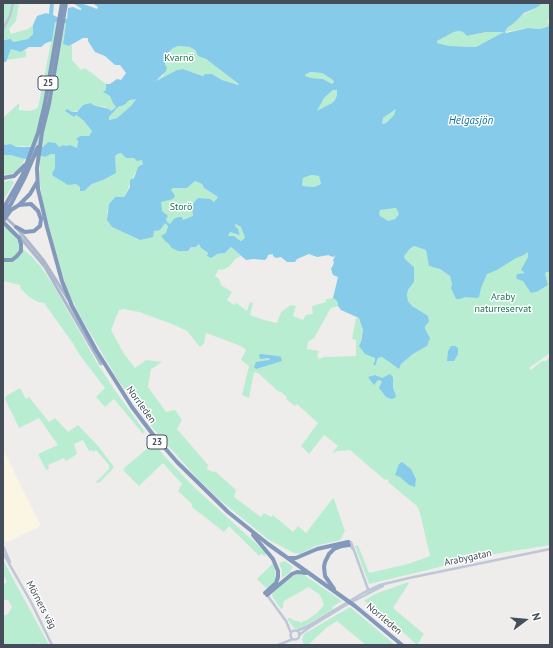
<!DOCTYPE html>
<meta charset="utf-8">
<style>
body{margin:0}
#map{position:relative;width:553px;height:648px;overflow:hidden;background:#efecec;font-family:"PT Sans",sans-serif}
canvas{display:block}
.frame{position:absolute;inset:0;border:4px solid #444d59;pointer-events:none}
.north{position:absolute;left:505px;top:600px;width:40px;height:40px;-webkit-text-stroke:3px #fff;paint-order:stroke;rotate:74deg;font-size:11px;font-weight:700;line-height:16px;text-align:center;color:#444d59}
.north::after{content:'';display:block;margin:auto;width:14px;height:18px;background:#444d59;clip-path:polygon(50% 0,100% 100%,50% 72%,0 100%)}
</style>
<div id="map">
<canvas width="553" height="648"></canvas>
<div class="frame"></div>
<div class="north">N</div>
</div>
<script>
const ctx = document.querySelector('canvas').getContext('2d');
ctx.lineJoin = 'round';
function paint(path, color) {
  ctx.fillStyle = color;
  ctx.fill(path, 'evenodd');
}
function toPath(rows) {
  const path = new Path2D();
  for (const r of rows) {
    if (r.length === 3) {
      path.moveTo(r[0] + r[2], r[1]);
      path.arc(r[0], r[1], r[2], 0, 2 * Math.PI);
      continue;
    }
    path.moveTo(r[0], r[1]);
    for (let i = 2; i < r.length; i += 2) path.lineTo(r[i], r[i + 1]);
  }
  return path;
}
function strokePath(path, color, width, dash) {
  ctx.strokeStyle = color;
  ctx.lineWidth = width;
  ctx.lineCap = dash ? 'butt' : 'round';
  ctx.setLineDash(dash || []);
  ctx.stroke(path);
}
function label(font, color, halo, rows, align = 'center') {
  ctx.font = font + ' "PT Sans",sans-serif';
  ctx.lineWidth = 3;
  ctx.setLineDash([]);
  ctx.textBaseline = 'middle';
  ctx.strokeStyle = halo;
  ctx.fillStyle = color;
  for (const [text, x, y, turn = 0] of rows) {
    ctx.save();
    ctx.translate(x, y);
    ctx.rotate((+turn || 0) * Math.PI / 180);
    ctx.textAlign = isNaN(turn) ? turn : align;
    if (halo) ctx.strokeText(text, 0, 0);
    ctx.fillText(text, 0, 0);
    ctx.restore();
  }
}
const commercial = toPath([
 [3,449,41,526,3,544]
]);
const green = toPath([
 [3,3,19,3,16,21,9,29,11,34,28,29,33,25,33,34,28,39,13,42,6,39,3,40],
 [542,3,550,3,550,18,548,19,548,23,550,23,550,26,540,29,528,28,505,32,507,28,514,23,521,16,538,7],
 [55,22,66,23,63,44,69,46,72,45,72,60,81,70,85,68,106,84,106,90,104,93,109,94,111,96,116,107,111,111,109,109,105,107,93,105,77,111,72,112,67,109,83,120,92,131,89,136,76,139,78,141,77,148,67,146,60,147,54,143,48,142,44,147,21,146,16,147,11,144,3,145,3,118,19,103,19,110,30,111,38,108],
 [459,31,463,32,469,36,486,32,504,32,484,44,476,47,449,46,437,43,437,41,454,32],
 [28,41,29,45,22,49,12,46],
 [178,46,190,47,195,50,198,56,206,59,240,83,238,85,222,80,212,74,204,76,183,69,177,70,155,82,163,76,165,59,167,55,173,48],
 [11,48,21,52,26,50,26,57,7,60],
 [310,72,322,73,333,80,334,82,332,84,323,79,308,78,305,76,305,75],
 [333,90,337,90,337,95,335,100,332,103,316,112,324,98],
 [137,97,132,106,117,118,109,120,109,117,118,107],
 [397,108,394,115,386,123,382,125,383,118],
 [121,153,124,156,143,160,143,164,135,173,124,197,115,197,109,204,107,213,112,227,140,240,165,223,168,226,166,233,168,242,178,251,188,251,191,247,196,247,199,244,201,248,208,253,217,254,225,253,231,247,241,256,235,259,230,266,223,270,219,269,215,276,219,279,221,285,232,292,227,300,234,305,236,303,247,311,250,302,253,303,250,315,264,320,277,323,281,312,291,305,296,306,293,316,303,320,306,315,313,314,312,306,326,302,326,299,333,298,336,300,338,303,338,306,331,308,314,338,308,342,307,349,319,351,317,356,319,359,324,357,356,356,356,340,352,339,356,318,359,318,363,330,361,338,362,351,375,358,375,361,373,364,375,366,378,358,382,357,399,369,401,364,413,354,427,346,417,310,412,306,408,301,407,295,408,290,414,282,414,267,405,259,404,256,406,253,415,246,426,250,430,267,435,267,444,271,450,276,452,284,515,224,533,224,550,252,550,353,529,368,531,370,542,361,546,361,550,356,550,545,489,555,369,584,355,546,358,545,369,573,408,564,430,556,420,513,417,506,388,482,389,481,387,479,385,480,350,450,338,451,332,453,338,446,324,435,309,454,301,446,318,423,297,404,295,406,286,399,287,397,280,391,279,392,258,373,254,372,249,398,242,395,249,366,241,360,246,350,241,346,206,333,204,344,200,347,187,331,172,324,139,312,123,309,119,310,111,330,124,354,135,368,146,360,162,362,151,369,148,387,166,412,175,410,182,420,177,429,208,465,207,469,210,471,216,472,236,490,234,497,261,517,264,513,271,517,273,515,293,532,298,526,306,533,333,498,334,499,345,531,340,540,315,546,300,554,294,553,269,540,220,500,197,478,164,441,150,425,118,380,79,314,68,292,61,270,43,204,40,184,40,156,45,157,51,154,55,154,55,168,52,173,53,176,68,185,76,183,80,187,88,188,92,184,103,180,115,169,115,156],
 [3,155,10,155,25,159,20,167,16,172,11,174,3,175],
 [311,175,319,176,321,184,314,187,303,186,302,184,303,178],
 [12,180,14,183,3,201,3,182],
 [195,181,202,184,204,188,218,197,214,202,193,210,193,216,188,219,171,224,167,223,161,211,161,202,173,188,187,188],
 [396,208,399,214,395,219,388,221,379,215,379,210],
 [236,224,241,227,245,238,242,241,234,236,228,236,230,232,240,234,235,226],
 [7,227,13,234,23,249,32,257,41,267,54,286,97,363,114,389,145,432,143,434,114,399,105,407,96,397,105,388,79,354,72,342,44,303,38,302,29,297,21,289,20,285,3,281,3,228],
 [20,388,26,399,29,397,49,422,55,418,68,432,78,425,99,447,114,467,111,471,100,482,97,483,96,482,109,469,109,465,96,450,93,452,92,450,89,451,83,440,74,444,77,454,66,461,64,458,48,465,49,469,46,470,38,454,58,445,39,418,19,428,5,399,6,396],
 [154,443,165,457,194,487,262,549,267,554,265,556,261,554,259,556,229,526,224,532,192,507,192,504,178,491,182,484,163,463,139,486,124,471,124,468],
 [3,560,10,573,49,645,40,645,39,643,34,645,3,645,3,616,8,614,12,607,8,600,3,600,3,585,7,582,3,574],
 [285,561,293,567,289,573,282,578,282,570,279,563],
 [272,564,274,566,276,577,274,582,268,588,265,587,257,579],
 [298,574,304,575,342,601,332,607,333,609,298,630,294,628,288,620,288,618,290,618,295,621,299,621,300,623,307,620,317,613,324,605,320,595,309,587,284,601,283,604,283,608,281,609,272,596,272,594,291,577],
 [408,582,409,583,393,608,424,634,417,645,392,622,364,601,375,594],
 [350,607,395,645,366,645,337,621,326,628,308,645,304,645,302,639,304,634]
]);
const water = toPath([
 [50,3,54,3,53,15,57,17,67,19,68,8,73,7,80,10,82,9,73,3,81,3,97,9,98,7,92,3,542,3,538,7,524,13,514,23,507,28,505,32,506,33,528,28,540,29,550,26,550,272,546,272,545,274,548,285,538,291,531,293,523,281,517,279,516,277,517,274,525,273,521,270,528,257,528,254,527,252,524,255,516,258,497,270,487,274,481,288,479,297,477,298,465,297,460,299,456,299,451,288,452,284,450,276,440,269,429,266,426,250,414,246,409,250,404,256,405,259,414,267,414,282,408,290,407,295,408,301,412,306,428,316,429,322,425,326,425,329,430,338,427,346,413,354,401,364,399,369,382,357,378,358,375,366,373,364,375,361,375,358,365,354,359,346,361,342,363,330,359,318,341,310,338,306,338,303,336,300,333,298,338,277,333,275,331,269,334,263,333,260,336,255,334,257,330,256,329,255,317,257,309,254,297,259,295,262,287,262,281,257,276,258,273,256,273,254,268,255,267,258,265,260,253,259,246,260,231,247,225,253,217,254,211,258,207,256,208,253,201,248,199,244,196,247,191,247,188,251,178,251,172,248,168,243,166,242,161,236,166,233,168,226,165,223,160,230,154,231,153,237,140,240,112,227,107,220,109,204,115,197,124,197,130,187,130,180,134,178,138,167,143,164,142,160,137,161,134,158,126,158,121,153,118,154,115,156,116,173,103,180,92,184,84,191,80,191,80,187,76,184,68,185,53,176,52,173,55,168,55,154,51,154,45,157,42,156,25,159,10,155,3,155,3,145,11,144,16,147,43,147,48,142,56,143,57,145,60,147,63,145,67,146,70,145,77,148,78,141,76,139,80,136,89,136,92,131,83,120,76,115,74,117,65,111,67,109,72,112,77,112,83,105,91,103,93,105,109,109,111,111,116,107,113,103,110,96,103,92,106,90,106,84,110,84,117,79,121,80,126,73,120,65,115,65,105,56,95,52,88,41,88,38,83,38,69,46,63,44,66,23,55,22,52,41,46,43,41,47,29,47,21,52,11,49,6,62,4,62,3,65,3,40,11,39,13,42,28,39,33,34,33,25,37,16,46,13,49,14],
 [459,31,463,32,467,36,486,32,504,32,476,47,449,46,437,43,437,41,454,32],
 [178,46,190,47,195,50,198,56,206,59,239,84,238,85,222,80,212,74,205,74,203,76,183,69,177,70,156,81,166,71,167,67,165,65,165,59,169,52,173,48],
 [310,72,322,73,333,80,334,82,332,84,323,79,311,78,305,76,305,75],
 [333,90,337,90,337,95,335,100,332,103,317,111,324,98],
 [136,99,131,106,117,118,109,120,109,117,118,107,124,105,130,100],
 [396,109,394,115,386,123,382,124,383,118],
 [311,175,319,176,321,184,314,187,303,186,302,184,303,178],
 [195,181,202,184,204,188,218,197,214,202,210,199,198,198,195,201,192,206,193,216,183,220,182,217,178,217,174,219,170,224,167,222,166,219,168,216,162,211,161,202,173,199,175,196,171,190,173,188,187,188],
 [396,208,399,214,395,219,388,221,379,215,380,210],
 [236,224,241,227,245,238,241,241,234,236,228,236,230,232,240,235,238,229,235,226],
 [451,346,455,346,458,348,458,354,454,361,447,361,448,351],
 [261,354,278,356,281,357,282,361,256,369,254,367,256,362,269,360,270,359,269,358,260,359,259,355],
 [390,374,393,377,393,388,396,396,395,398,391,399,386,397,379,388,382,381,378,380,374,385,368,377,375,375,382,378],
 [402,462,411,469,416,479,415,487,409,485,400,477,395,475,399,464]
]);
const secondary = toPath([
 [3,29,10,16,13,3],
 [3,541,3,543],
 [3,546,10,562],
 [353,549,348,544,349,541,351,542,369,592],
 [3,553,31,602,52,645],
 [267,595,286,621,291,633],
 [295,635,4.5],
 [297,631,306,627,363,593,380,585,409,578,550,549],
 [299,635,310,627,346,605,383,586],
 [278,645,293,639]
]);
const primary = toPath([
 [5,217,16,227,44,261,68,299],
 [19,236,45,267,101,364]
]);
const highway = toPath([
 [42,132,37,168,38,189,47,227,62,281,72,306,96,350,132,407,151,432,177,462,228,512,268,544,355,606,402,645],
 [42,132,49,104,66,3],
 [3,178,14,176,25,165],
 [19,205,30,194,37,182],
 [3,209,22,176,38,133,45,103,62,3],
 [3,215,11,204,25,177,38,147],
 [3,221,11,210,19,205,31,204,38,211,41,219,40,226,34,231,25,232,16,227],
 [3,222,19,238,21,244,21,251,17,256,12,260,3,260],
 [253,535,273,559,278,571,278,577,276,583,265,593],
 [289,558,296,558,317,549,348,542],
 [334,589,325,576,324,567,325,562,329,554,334,549,342,546,349,545],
 [267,595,292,574,297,572,306,573]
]);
const shields = [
 [48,83,20],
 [157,442,20]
];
const shieldNames = [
 ["25",48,83],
 ["23",157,442]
];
const parkNames = [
 ["Kvarnö",179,58],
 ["Storö",181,207],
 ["Araby",503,297],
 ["naturreservat",503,309]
];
const streetNames = [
 ["Norrleden",141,405,54],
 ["Arabygatan",468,558,-12],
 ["Mörners väg",41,605,62],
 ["Norrleden",384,619,40]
];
const waterNames = [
 ["Helgasjön",471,121]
];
paint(commercial, '#fbf6e3');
paint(green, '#b9edd2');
paint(water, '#86ccea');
strokePath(secondary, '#bec7d5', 2.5);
strokePath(primary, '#abb8cb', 3);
strokePath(highway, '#8399bb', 4);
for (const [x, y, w] of shields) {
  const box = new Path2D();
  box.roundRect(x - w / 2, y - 7, w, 14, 3);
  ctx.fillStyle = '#fff';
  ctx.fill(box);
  strokePath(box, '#444d59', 1);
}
label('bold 9px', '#444d59', null, shieldNames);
label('10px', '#177851', '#fff', parkNames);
label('10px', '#444d59', '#fff', streetNames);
label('italic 11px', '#0e75a2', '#fff', waterNames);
</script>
